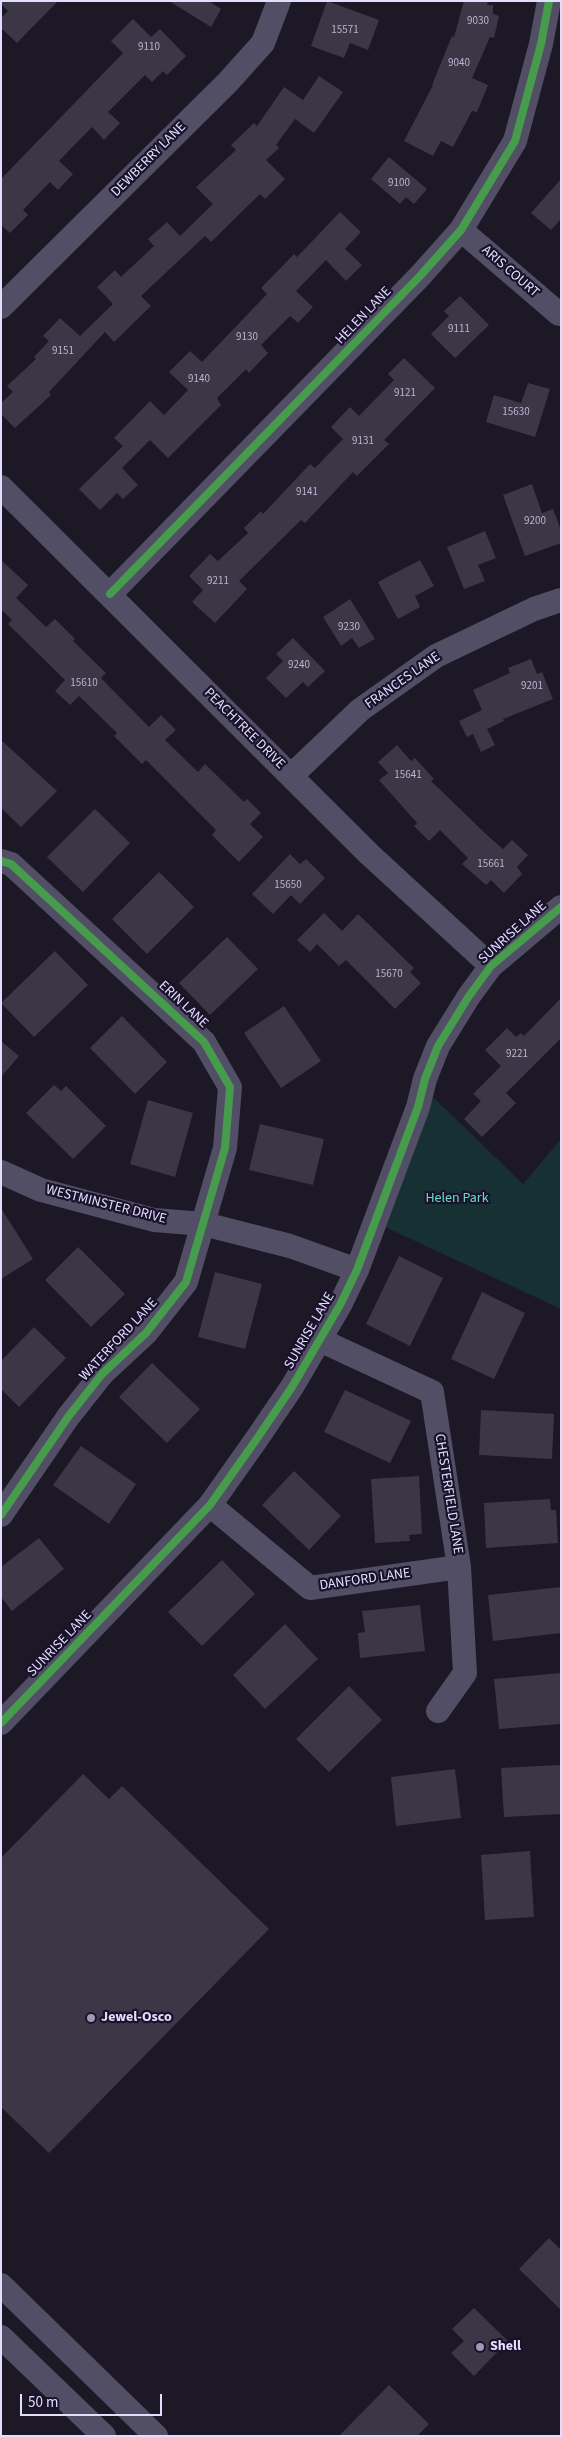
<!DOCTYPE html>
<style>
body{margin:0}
#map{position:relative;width:562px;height:2437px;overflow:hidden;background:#1c1825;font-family:"Source Sans 3",sans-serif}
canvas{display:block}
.frame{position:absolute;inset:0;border:2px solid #e4defe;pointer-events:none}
.scale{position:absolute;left:20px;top:2394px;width:142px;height:22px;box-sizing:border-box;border:2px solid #e4defe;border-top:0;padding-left:6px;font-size:15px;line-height:18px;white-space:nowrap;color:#e4defe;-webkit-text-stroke:4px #19122b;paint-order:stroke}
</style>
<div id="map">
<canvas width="562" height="2437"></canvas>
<div class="frame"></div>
<div class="scale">50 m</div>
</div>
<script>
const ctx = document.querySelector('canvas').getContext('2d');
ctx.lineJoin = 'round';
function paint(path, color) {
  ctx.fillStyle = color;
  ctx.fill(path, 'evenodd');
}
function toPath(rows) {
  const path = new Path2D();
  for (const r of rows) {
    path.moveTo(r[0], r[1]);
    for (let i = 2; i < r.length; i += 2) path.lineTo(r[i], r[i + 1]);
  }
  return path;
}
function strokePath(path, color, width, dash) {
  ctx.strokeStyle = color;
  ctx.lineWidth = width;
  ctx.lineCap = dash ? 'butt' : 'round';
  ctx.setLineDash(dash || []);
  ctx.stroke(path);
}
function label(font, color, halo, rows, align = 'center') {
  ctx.font = font + ' "Source Sans 3",sans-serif';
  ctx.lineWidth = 4.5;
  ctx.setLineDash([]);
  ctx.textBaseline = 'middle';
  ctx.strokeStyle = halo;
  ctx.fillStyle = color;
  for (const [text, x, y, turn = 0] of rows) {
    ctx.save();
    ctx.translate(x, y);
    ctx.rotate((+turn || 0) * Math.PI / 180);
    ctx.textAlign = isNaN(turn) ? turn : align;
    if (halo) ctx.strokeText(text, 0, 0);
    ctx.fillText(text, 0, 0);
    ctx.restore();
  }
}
const green = toPath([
 [433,1097,523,1184,561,1139,561,1309,385,1227]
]);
const building = toPath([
 [1,1,58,1,17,43,1,28,1,18,8,11,1,4],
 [169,1,209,1,221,9,211,27],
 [327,1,379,20,368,50,350,43,344,58,311,46],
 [464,1,488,1,487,5,493,5,493,14,499,16,494,38,490,37,472,78,488,85,477,112,472,111,453,147,441,141,433,156,404,141,433,85,432,85,452,36,454,37],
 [133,19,151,37,160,29,186,56,167,75,163,71,152,82,145,75,108,112,120,123,104,140,92,127,59,161,73,174,58,190,50,182,23,210,28,215,10,233,1,225,1,179,123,53,111,41],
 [319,76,343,92,314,133,295,119,276,145,279,148,266,160,285,179,265,199,260,194,211,242,205,236,141,296,151,306,114,342,105,332,49,392,51,395,15,428,1,414,1,403,13,392,7,386,36,359,34,357,49,341,43,336,60,318,80,336,113,304,97,287,115,270,121,277,154,246,148,239,167,222,180,236,213,204,196,187,236,150,231,145,254,123,257,126,284,87,303,100],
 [389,157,427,189,414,204,406,197,400,204,371,179],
 [561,179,561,219,551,230,531,213],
 [340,212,361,232,345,249,362,265,346,281,326,260,296,291,313,307,298,323,290,316,261,345,268,353,249,373,246,369,217,398,221,405,168,458,150,440,122,468,138,485,123,499,117,493,100,510,79,489,123,446,114,438,150,401,164,415,188,390,169,372,190,351,202,362,267,294,261,288,294,254,297,257],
 [460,296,489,325,455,358,431,334,449,316,444,311],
 [404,358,435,388,384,440,389,444,357,476,353,472,305,523,301,520,239,581,247,589,215,623,192,602,203,590,189,576,210,554,218,561,248,533,244,528,261,511,263,514,310,464,315,468,343,439,331,427,350,407,359,416,394,380,388,374],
 [528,383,550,389,535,437,486,422,494,395,521,403],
 [532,484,542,513,553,509,561,530,561,543,525,556,503,495],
 [485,531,496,558,478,565,485,581,464,589,447,547],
 [1,560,28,585,16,598,46,627,55,619,75,639,73,641,106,673,101,678,149,727,161,715,176,730,165,740,198,772,205,764,244,802,247,799,261,813,250,824,263,837,239,862,212,835,216,830,146,760,142,764,114,736,117,733,79,696,70,705,55,691,65,680,8,624,12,620,3,611,1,613],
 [420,560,434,586,415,596,420,607,398,619,378,582],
 [350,599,375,639,359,648,352,638,341,646,323,617],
 [293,638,325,671,308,687,303,682,286,698,266,678,283,661,276,654],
 [531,659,537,674,542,672,553,699,503,719,504,721,487,729,495,745,481,752,473,734,467,737,459,721,482,710,473,690,510,673,508,668],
 [1,740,57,791,21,827,1,808],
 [397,745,411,761,415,758,434,779,431,781,488,836,503,849,512,840,528,855,517,867,522,874,504,893,491,880,486,885,462,864,468,858,440,830,429,841,414,826,417,823,379,780,388,773,378,762],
 [95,809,130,843,83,892,47,857],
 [290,854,300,864,306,859,325,878,300,904,291,895,273,914,252,894],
 [159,872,194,907,147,954,112,919],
 [324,913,342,931,358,914,414,968,410,972,421,983,395,1009,346,960,339,966,317,944,310,952,297,940],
 [227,937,258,969,210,1015,179,983],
 [55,951,88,985,34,1037,1,1003],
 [561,998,561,1038,506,1093,516,1103,482,1137,464,1119,481,1101,473,1094,501,1066,485,1050,507,1028,516,1037,521,1033,524,1036],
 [284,1006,321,1061,281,1088,244,1033],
 [122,1016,167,1062,135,1094,90,1048],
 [1,1041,19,1056,1,1077],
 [54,1085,61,1091,66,1086,106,1126,73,1159,26,1113],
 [148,1100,193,1113,175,1177,130,1164],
 [260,1124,324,1139,313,1185,249,1170],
 [1,1208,33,1259,1,1279],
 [78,1247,125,1294,91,1327,45,1280],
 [399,1256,443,1278,410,1346,366,1324],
 [215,1272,262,1284,245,1349,198,1337],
 [482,1292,525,1313,494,1379,451,1359],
 [34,1327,66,1358,19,1407,1,1389,1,1361],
 [152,1363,200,1409,167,1443,119,1397],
 [345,1390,411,1421,390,1463,324,1432],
 [481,1410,554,1414,552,1459,479,1455],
 [81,1446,136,1484,109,1524,53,1485],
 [294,1471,341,1516,309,1550,262,1505],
 [419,1476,422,1534,409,1535,410,1541,375,1543,371,1479],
 [550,1499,551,1510,556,1510,558,1543,486,1548,484,1503],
 [39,1538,64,1569,12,1611,1,1597,1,1567],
 [222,1560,255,1594,202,1646,168,1612],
 [561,1587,561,1633,493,1641,488,1595],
 [420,1605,425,1651,360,1658,358,1633,365,1632,362,1611],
 [285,1624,318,1659,265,1709,233,1675],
 [561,1673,561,1724,499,1729,494,1679],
 [349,1686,382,1720,329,1772,296,1739],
 [560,1765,561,1814,504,1817,501,1768],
 [455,1769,461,1818,396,1826,391,1777],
 [83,1774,109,1799,122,1786,269,1929,49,2153,1,2107,1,1858],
 [530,1851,534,1917,485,1920,481,1855],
 [549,2238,561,2250,561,2310,519,2269],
 [474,2308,508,2341,474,2376,451,2353,464,2341,452,2329],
 [389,2385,429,2424,417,2436,339,2436]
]);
const minor = toPath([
 [461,230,559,314],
 [1,307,228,82,263,43,279,1],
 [1,487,369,854,491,966],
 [110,594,420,276,461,230,515,141,541,44,549,1],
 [291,776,360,710,436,656,534,609,561,600],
 [1,861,11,864,204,1042,230,1087,225,1148,186,1282,146,1333,102,1374,68,1417,1,1515],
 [1,1172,41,1190,154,1220,204,1224,290,1246,357,1270],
 [320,1340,432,1392,459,1567,465,1673,438,1711],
 [210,1505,310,1588,459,1567],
 [1,1723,210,1505,256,1440,292,1387,340,1305,357,1270,418,1107,425,1079,438,1046,469,996,491,966,561,907],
 [1,2285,156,2436],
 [1,2337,104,2436]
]);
const cycleway = toPath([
 [110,594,420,276,461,230,515,141,541,44,549,1],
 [1,861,11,864,204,1042,230,1087,225,1148,186,1282,146,1333,102,1374,68,1417,1,1515],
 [1,1723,210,1505,256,1440,292,1387,340,1305,357,1270,418,1107,425,1079,438,1046,469,996,491,966,561,907]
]);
const markers = [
 [91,2018,5,"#9e99b2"],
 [480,2347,5,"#9e99b2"]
];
const numberNames = [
 ["9030",478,22],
 ["15571",345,31],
 ["9110",149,48],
 ["9040",459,64],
 ["9100",399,184],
 ["9111",459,330],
 ["9130",247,338],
 ["9151",63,352],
 ["9140",199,380],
 ["9121",405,394],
 ["15630",516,413],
 ["9131",363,442],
 ["9141",307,493],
 ["9200",535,522],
 ["9211",218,582],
 ["9230",349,628],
 ["9240",299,666],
 ["15610",84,684],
 ["9201",532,687],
 ["15641",408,776],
 ["15661",491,865],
 ["15650",288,886],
 ["15670",389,975],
 ["9221",517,1055]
];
const streetNames = [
 ["DEWBERRY LANE",149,160,-45],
 ["ARIS COURT",510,272,41],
 ["HELEN LANE",364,316,-46],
 ["FRANCES LANE",403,681,-35],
 ["PEACHTREE DRIVE",244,729,45],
 ["SUNRISE LANE",513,933,-42],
 ["ERIN LANE",183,1005,43],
 ["WESTMINSTER DRIVE",106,1205,14],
 ["SUNRISE LANE",310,1331,-60],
 ["WATERFORD LANE",119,1340,-47],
 ["CHESTERFIELD LANE",448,1494,81],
 ["DANFORD LANE",365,1580,-8],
 ["SUNRISE LANE",60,1644,-46]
];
const parkNames = [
 ["Helen Park",457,1199]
];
const poiNames = [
 ["Jewel-Osco",101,2018],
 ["Shell",490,2347]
];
paint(green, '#163033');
paint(building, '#3b3746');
strokePath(minor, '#514e65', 24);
strokePath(cycleway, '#469c4c', 8);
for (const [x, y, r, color] of markers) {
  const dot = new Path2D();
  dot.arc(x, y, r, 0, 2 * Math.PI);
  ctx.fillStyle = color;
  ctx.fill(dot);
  strokePath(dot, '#19122b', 2);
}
label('11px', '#bab4d0', null, numberNames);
label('14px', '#e4defe', '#19122b', streetNames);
label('14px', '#6addca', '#19122b', parkNames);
label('bold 14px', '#e4defe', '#19122b', poiNames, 'left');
</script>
